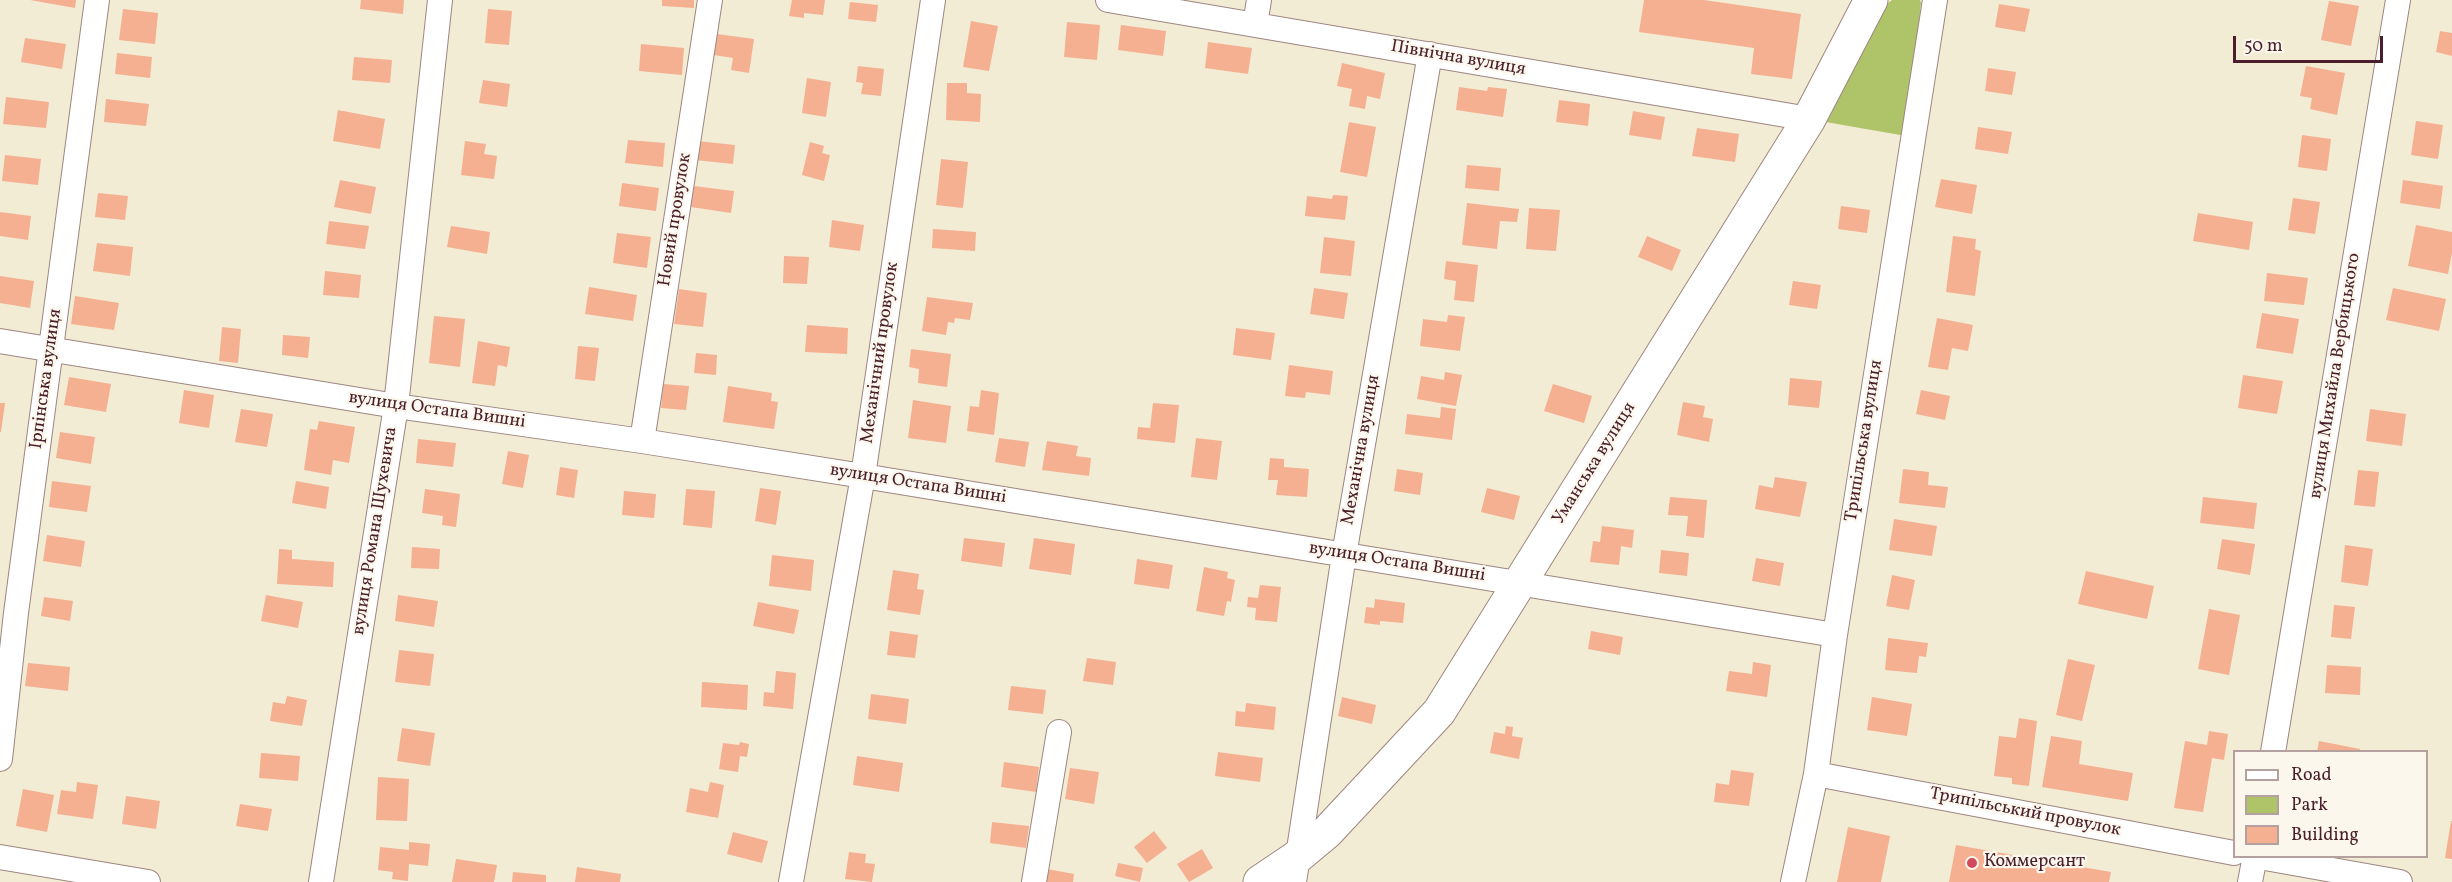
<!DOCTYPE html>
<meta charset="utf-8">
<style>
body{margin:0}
#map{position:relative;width:2452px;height:882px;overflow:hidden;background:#f2ecd5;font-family:Vollkorn,serif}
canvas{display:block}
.legend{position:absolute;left:2233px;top:750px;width:195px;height:108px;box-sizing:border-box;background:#fbf7ec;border:2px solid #b4a19f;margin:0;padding:8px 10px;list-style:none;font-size:18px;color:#4a1f2b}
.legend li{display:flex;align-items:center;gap:12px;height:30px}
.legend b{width:30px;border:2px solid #b4a19f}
.scale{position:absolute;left:2233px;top:36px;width:150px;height:27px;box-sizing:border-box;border:3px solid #4a1f2b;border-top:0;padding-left:8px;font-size:18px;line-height:21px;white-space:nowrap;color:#4a1f2b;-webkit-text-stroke:4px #fbf7ec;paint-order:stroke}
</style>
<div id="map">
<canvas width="2452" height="882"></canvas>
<ul class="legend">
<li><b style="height:8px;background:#fff"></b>Road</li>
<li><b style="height:16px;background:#afc468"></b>Park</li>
<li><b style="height:16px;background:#f4b091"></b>Building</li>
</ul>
<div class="scale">50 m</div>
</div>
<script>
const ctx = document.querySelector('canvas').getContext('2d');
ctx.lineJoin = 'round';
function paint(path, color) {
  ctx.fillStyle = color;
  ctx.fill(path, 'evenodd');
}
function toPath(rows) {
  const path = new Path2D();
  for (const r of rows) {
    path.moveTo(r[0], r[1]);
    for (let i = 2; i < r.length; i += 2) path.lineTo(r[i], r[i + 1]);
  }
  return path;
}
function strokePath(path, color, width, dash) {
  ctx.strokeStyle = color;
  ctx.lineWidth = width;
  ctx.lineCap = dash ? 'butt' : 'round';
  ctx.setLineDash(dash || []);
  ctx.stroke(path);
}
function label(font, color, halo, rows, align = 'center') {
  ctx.font = font + ' Vollkorn,serif';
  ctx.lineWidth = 4.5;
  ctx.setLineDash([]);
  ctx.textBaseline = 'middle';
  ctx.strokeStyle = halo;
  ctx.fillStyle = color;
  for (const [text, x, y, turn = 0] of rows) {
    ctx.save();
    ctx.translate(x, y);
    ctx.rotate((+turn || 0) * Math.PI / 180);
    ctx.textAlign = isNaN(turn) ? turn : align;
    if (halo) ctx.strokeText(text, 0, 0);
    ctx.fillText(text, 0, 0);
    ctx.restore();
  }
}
const green = toPath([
 [1892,0,1920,0,1921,3,1906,136,1820,121,1888,3]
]);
const building = toPath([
 [30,0,76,0,75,8],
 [361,0,404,0,403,14,360,9],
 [662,0,694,0,694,8,662,6],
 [792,0,825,0,823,15,804,13,804,18,789,16],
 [1644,0,1704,0,1801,14,1792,79,1751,74,1754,48,1639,32],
 [2329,1,2359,6,2351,46,2321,40],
 [850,2,878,5,876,22,848,19],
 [1999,4,2030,9,2025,32,1995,27],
 [123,9,158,13,155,44,119,40],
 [488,9,512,11,509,45,485,43],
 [971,21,998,26,989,71,963,67],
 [1067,22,1100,25,1097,60,1064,57],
 [1121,25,1166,31,1163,56,1118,50],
 [2440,31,2452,33,2452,56,2436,52],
 [717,34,754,39,749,73,731,70,733,58,714,55],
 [25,38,66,44,62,69,21,62],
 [1208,42,1252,48,1248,74,1205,68],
 [641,44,684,48,682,75,639,71],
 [117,53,152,57,150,78,115,74],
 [354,57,392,60,390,83,352,80],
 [1342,63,1385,73,1380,99,1367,96,1365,109,1349,106,1352,89,1337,86],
 [858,66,884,69,881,96,861,94,863,83,856,82],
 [2306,66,2345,73,2337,115,2310,109,2312,98,2300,96],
 [1988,68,2016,72,2012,95,1985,91],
 [807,78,831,82,826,117,802,113],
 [483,80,510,84,507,107,479,103],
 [947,83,967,83,967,93,981,94,980,122,946,120],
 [1459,87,1487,91,1488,87,1507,89,1503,117,1456,110],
 [6,97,49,102,46,128,3,124],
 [106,99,149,104,146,126,104,122],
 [1559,100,1590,104,1588,126,1556,122],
 [338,110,385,119,380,149,333,141],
 [1633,111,1665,117,1661,140,1629,135],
 [2416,121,2443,125,2438,159,2411,155],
 [1349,122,1376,127,1367,177,1340,172],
 [1978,127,2012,132,2008,154,1975,149],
 [1697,128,1739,134,1735,162,1692,156],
 [2302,135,2331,139,2327,171,2298,167],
 [628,140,665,143,663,167,625,163],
 [465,141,486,144,484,154,497,156,494,179,461,175],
 [697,141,735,145,733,164,695,160],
 [810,142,824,146,822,153,830,155,824,181,802,175],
 [5,155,41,159,38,185,2,181],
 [941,159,968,162,963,208,936,205],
 [1467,165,1501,168,1499,191,1465,188],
 [1941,179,1977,185,1972,214,1935,207],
 [340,180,376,187,371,214,334,207],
 [2403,180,2443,186,2440,209,2400,203],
 [622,183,659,188,656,211,619,206],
 [694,186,734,191,731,213,691,207],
 [98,193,128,196,125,220,95,217],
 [1333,195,1348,196,1345,220,1305,216,1307,196,1332,199],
 [2293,198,2320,202,2315,234,2288,230],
 [1467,203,1519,209,1517,222,1500,221,1497,249,1462,245],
 [1841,206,1870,210,1867,233,1838,229],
 [1529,208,1560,210,1556,251,1526,249],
 [0,212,31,216,28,240,0,236],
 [2198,213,2253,222,2249,250,2193,241],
 [832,220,864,225,860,251,829,247],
 [329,221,369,226,365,249,326,244],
 [2416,225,2452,232,2452,253,2448,274,2408,266],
 [451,226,490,232,487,254,447,247],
 [933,229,976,232,975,251,932,248],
 [617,233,651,237,647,268,613,263],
 [1647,236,1681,250,1672,271,1638,257],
 [1953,236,1976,239,1975,249,1981,251,1975,296,1946,292],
 [1324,237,1355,241,1351,276,1320,273],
 [97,243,133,247,130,276,93,271],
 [784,256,809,257,807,284,783,283],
 [1446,261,1478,265,1474,302,1454,300,1456,281,1444,279],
 [325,271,361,275,359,298,323,295],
 [2267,273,2308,278,2304,305,2264,301],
 [0,276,34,281,30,308,0,303],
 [1793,281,1821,285,1817,309,1789,305],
 [589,287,637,295,633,321,585,314],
 [1314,288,1348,293,1344,319,1310,314],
 [2393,288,2446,299,2439,331,2386,320],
 [679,289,707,293,703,327,674,324],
 [75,296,119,303,114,330,71,324],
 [927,297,973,303,970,320,955,318,954,323,948,322,946,335,922,331],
 [2262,313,2299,319,2293,354,2256,348],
 [1448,315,1465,317,1460,351,1420,346,1423,319,1447,322],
 [434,316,465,319,460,367,429,363],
 [1937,318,1973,325,1968,351,1952,348,1948,370,1928,367],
 [807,325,848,328,847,354,805,352],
 [222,327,241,329,238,363,219,361],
 [1236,328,1275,333,1271,360,1233,355],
 [283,335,310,337,308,358,282,355],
 [478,341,510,347,507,367,498,365,495,386,472,383],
 [578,346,599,348,595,381,575,379],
 [911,349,951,354,947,387,918,383,919,369,909,367],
 [696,353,717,355,716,375,694,373],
 [1289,365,1333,371,1330,395,1306,392,1305,398,1285,396],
 [1445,372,1462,375,1456,406,1417,399,1421,376,1444,380],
 [2243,375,2283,381,2277,414,2238,408],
 [69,377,111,384,106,412,64,405],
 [1790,378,1822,381,1819,408,1788,405],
 [663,384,689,386,686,410,661,408],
 [1553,384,1592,396,1584,423,1544,411],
 [728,386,772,393,771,401,778,402,774,429,723,422],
 [184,390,214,395,209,428,179,423],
 [981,390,999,393,994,435,967,431,970,406,979,407],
 [1921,390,1950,396,1945,420,1916,414],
 [913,400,951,406,946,443,908,438],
 [1683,402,1705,406,1703,417,1713,419,1709,442,1677,435],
 [0,403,5,403,1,432,0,432],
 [1153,403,1179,405,1175,443,1137,439,1138,427,1150,428],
 [1441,407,1456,409,1452,440,1405,434,1407,414,1440,418],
 [241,409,273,414,267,447,235,442],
 [2370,409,2406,414,2402,446,2366,441],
 [319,421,355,427,349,463,333,460,331,475,304,470,310,429,317,430],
 [60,432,95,437,91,464,56,458],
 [999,438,1029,442,1025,467,995,462],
 [1196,438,1222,441,1217,480,1191,477],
 [418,439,456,443,453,467,416,463],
 [1047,441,1078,446,1076,456,1091,458,1089,476,1042,470],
 [508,451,529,455,523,488,502,484],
 [1270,458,1284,459,1284,467,1309,469,1307,497,1276,495,1278,480,1268,480],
 [560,467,578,470,574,498,556,495],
 [1397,469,1423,473,1420,495,1394,491],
 [1903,469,1929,472,1928,485,1948,487,1945,508,1899,503],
 [2358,470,2379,472,2375,507,2354,505],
 [1775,477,1807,482,1800,517,1755,509,1759,485,1773,488],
 [52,481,91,486,87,512,49,507],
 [296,481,329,487,326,509,292,503],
 [760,488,781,491,776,525,755,521],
 [1487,488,1520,496,1514,520,1481,512],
 [425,489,460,494,456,527,442,525,443,516,422,513],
 [686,489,715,491,712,528,683,525],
 [624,491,656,494,654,518,622,515],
 [1670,497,1707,500,1704,538,1686,536,1688,516,1668,515],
 [2203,497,2257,503,2254,529,2200,523],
 [1894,519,1937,526,1932,556,1889,550],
 [1602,526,1634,530,1632,548,1621,546,1619,565,1590,562,1593,541,1600,542],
 [47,535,85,541,81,567,43,561],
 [964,538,1005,543,1002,567,961,561],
 [1034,538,1075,544,1071,575,1029,569],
 [2222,539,2255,544,2250,575,2217,569],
 [2345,545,2373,549,2368,586,2341,582],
 [412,547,440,549,439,569,411,568],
 [279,549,292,550,292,559,334,562,333,587,277,584],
 [1661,550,1689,553,1687,576,1659,573],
 [772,555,814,560,811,591,769,586],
 [1756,558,1784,563,1780,586,1752,581],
 [1137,559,1173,565,1169,589,1134,584],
 [1204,567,1228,572,1227,578,1235,580,1231,602,1227,601,1224,616,1196,611],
 [893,570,919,574,917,589,924,590,920,615,887,610],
 [2086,571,2154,586,2147,619,2078,604],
 [1892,575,1915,580,1909,610,1886,606],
 [1260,585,1281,587,1277,622,1255,620,1256,608,1247,607,1248,597,1258,598],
 [266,595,303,602,298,628,261,621],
 [398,595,438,601,434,627,395,621],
 [44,597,73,601,70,621,41,616],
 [1375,599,1405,603,1403,623,1380,621,1380,625,1364,623,1366,607,1374,608],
 [758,602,799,610,794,634,753,626],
 [2334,605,2355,607,2351,639,2331,637],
 [2209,609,2240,615,2229,675,2198,669],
 [890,631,918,635,915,658,887,655],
 [1591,631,1623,637,1620,655,1588,649],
 [1888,638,1928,643,1926,657,1919,656,1917,673,1885,670],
 [399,650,434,654,430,686,395,682],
 [1087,658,1116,662,1113,685,1083,681],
 [2068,659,2095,665,2082,721,2056,715],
 [1753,662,1771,665,1767,697,1726,691,1729,671,1752,674],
 [28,663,70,667,68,691,25,686],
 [2327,665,2361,667,2360,695,2325,693],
 [776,671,796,673,793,709,763,706,764,692,774,693],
 [702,682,748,685,747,710,701,707],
 [1011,686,1046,690,1043,714,1008,710],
 [871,694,909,699,906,724,868,719],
 [287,696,307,700,302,726,270,721,273,702,285,704],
 [1342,697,1376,705,1372,724,1338,716],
 [1872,697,1912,704,1907,736,1867,730],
 [1246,703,1276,707,1274,730,1235,726,1236,711,1245,712],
 [2019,718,2037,721,2029,786,2012,784,2012,778,1994,776,1999,736,2016,738],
 [1506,726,1513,727,1512,736,1523,738,1519,759,1490,753,1494,732,1505,734],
 [402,728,435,733,430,766,397,761],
 [2209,731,2228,734,2224,760,2212,758,2203,812,2174,808,2185,741,2207,745],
 [2051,736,2082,741,2079,764,2133,773,2128,801,2042,787],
 [2319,741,2360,749,2360,752,2317,752],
 [740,742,749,744,747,757,740,756,738,772,719,769,723,743,739,745],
 [1218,752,1263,758,1260,782,1215,776],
 [261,753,300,756,298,781,259,778],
 [857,756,903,763,899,792,853,785],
 [1004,762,1039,767,1036,792,1001,787],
 [1070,768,1099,772,1094,804,1065,799],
 [1731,770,1754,773,1749,806,1714,802,1716,783,1729,785],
 [378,777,409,779,407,821,376,820],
 [77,782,98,785,93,819,57,814,61,790,76,792],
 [710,782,724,785,718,818,686,812,690,788,708,792],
 [23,789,54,795,47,832,16,826],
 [126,796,160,801,156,829,122,824],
 [240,804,272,809,268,831,236,826],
 [2451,821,2452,821,2452,859,2445,858],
 [992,822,1029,826,1026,848,990,843],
 [1848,827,1890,836,1881,882,1837,882],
 [1154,831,1167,848,1147,863,1134,847],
 [733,832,768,841,762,863,727,854],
 [409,842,430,844,428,866,409,864,408,881,392,879,393,872,378,870,380,847,409,850],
 [1956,845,2111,872,2109,882,1949,882],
 [1202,849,1213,868,1189,882,1177,864],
 [849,852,866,854,865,863,875,864,872,882,845,879],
 [456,859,497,865,494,882,452,882],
 [1118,863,1143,868,1140,882,1115,876],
 [577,867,621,874,620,882,575,882],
 [1047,869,1074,874,1073,882,1045,882],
 [513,872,546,875,546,882,512,882]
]);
const street = toPath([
 [1108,0,1809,119],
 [1255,24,1259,0],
 [0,341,396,406,642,441,863,476,1835,635],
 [642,441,710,0],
 [2273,752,2398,0],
 [0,759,16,613,97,0],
 [1816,774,2234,853],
 [2254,856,2400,882],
 [0,857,148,882],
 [321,882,396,406,440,0],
 [791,882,863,476,933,0],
 [1034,882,1059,732],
 [1294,882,1344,555,1430,54],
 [1793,882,1816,774,1835,635,1935,0],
 [2250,882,2255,856]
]);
const primary = toPath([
 [1260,882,1297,857,1327,832,1439,712,1809,119,1871,0]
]);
const markers = [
 [1972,863,6,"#d1495b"]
];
const streetNames = [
 ["Північна вулиця",1458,59,10],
 ["Новий провулок",676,220,-81],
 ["Механічний провулок",881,353,-82],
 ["вулиця Михайла Вербицького",2336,376,-81],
 ["Ірпінська вулиця",47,379,-82],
 ["вулиця Остапа Вишні",437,411,8],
 ["Трипільська вулиця",1865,441,-81],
 ["Механічна вулиця",1362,450,-80],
 ["Уманська вулиця",1595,464,-58],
 ["вулиця Остапа Вишні",918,485,9],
 ["вулиця Романа Шухевича",376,531,-81],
 ["вулиця Остапа Вишні",1397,563,9],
 ["Трипільський провулок",2025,813,11]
];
const poiNames = [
 ["Коммерсант",1984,863]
];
paint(green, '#afc468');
paint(building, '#f4b091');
strokePath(street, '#9e8680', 26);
strokePath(primary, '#9e8680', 35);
strokePath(street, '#fff', 24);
strokePath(primary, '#fff', 33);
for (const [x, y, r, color] of markers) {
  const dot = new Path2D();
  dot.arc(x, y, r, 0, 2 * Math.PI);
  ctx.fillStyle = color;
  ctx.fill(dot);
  strokePath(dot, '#fbf7ec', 2);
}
label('18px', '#4a1f2b', '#fbf7ec', streetNames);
label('18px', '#4a1f2b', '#fbf7ec', poiNames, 'left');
</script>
